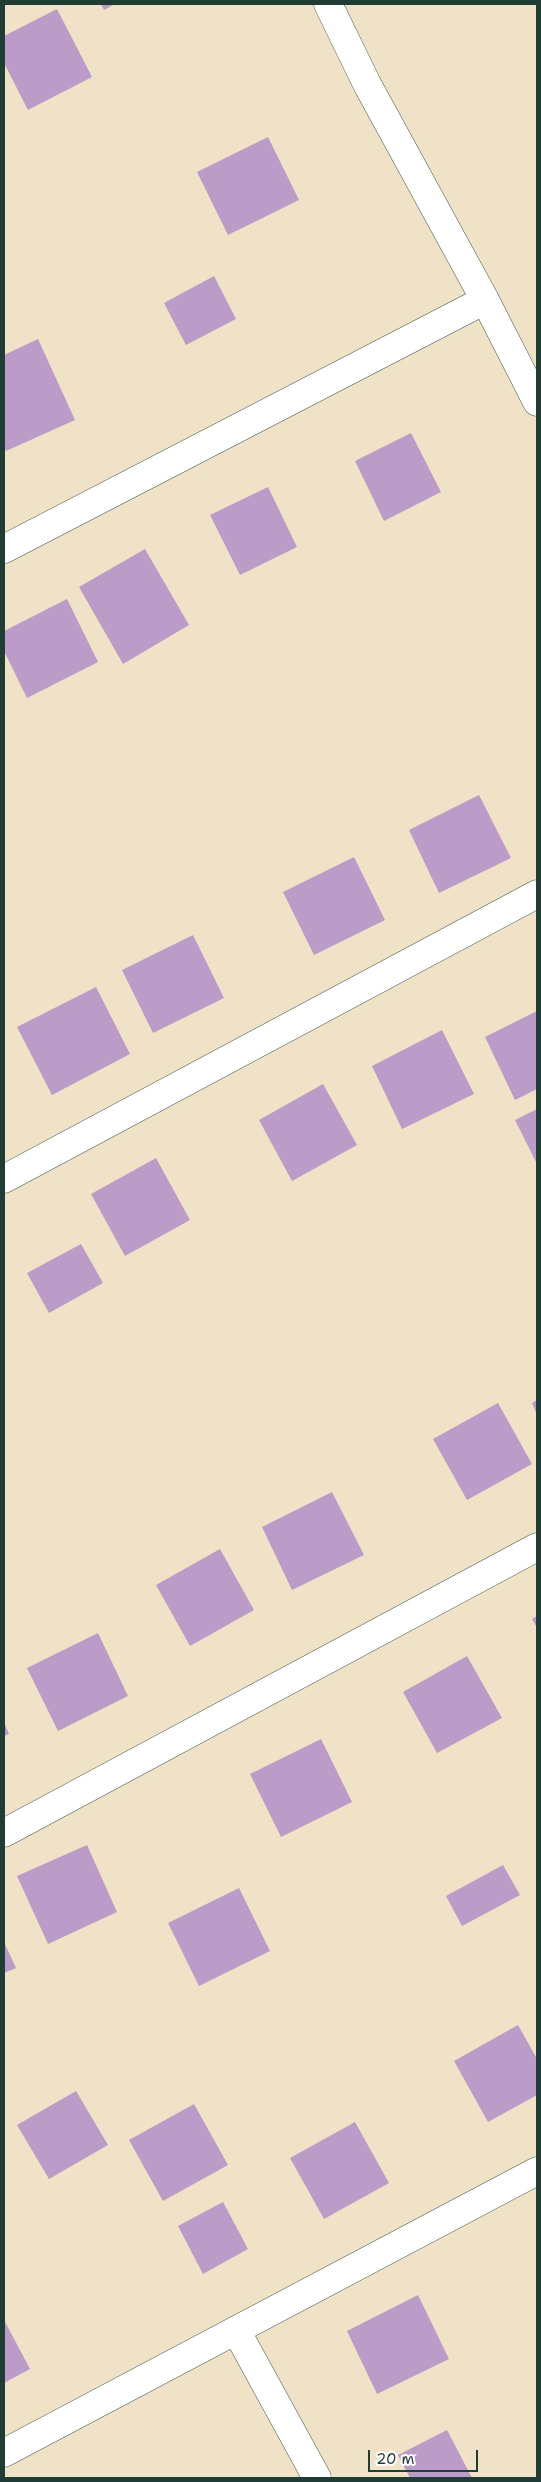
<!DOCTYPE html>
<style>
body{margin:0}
#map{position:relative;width:541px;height:2482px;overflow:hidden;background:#f0e2c6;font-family:"Shantell Sans",sans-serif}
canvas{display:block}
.frame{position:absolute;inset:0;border:5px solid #1f3d34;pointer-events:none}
.scale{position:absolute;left:368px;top:2450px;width:110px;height:22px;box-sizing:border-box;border:2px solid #1f3d34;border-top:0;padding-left:6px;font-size:15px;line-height:18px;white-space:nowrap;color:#1f3d34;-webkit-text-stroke:4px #fff;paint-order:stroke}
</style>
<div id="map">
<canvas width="541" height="2482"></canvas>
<div class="frame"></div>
<div class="scale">20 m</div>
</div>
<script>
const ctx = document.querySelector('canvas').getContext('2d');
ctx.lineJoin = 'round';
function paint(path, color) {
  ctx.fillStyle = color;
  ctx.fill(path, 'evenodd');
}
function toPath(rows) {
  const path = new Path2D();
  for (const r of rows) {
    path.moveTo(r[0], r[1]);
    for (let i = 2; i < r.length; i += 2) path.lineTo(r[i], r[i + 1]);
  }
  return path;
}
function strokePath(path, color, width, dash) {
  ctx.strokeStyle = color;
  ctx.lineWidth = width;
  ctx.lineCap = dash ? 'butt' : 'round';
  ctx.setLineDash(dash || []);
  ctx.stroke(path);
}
const building = toPath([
 [101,4,115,4,104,10],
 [57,9,92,77,28,110,4,63,4,36],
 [268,137,299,200,228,235,197,172],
 [214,276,236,319,186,345,164,303],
 [38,339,75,420,6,451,4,447,4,355],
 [411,433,441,492,384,521,355,461],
 [268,487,297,547,240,575,210,515],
 [145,549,189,625,123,664,79,587],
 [67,599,98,662,27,698,4,651,4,631],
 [479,795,511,858,439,893,409,830],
 [354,857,385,920,314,955,283,892],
 [193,935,224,998,153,1033,122,970],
 [96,987,130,1054,52,1095,17,1027],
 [537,1011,537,1089,515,1100,485,1037],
 [442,1030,474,1094,402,1129,372,1066],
 [323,1084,357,1145,292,1181,259,1120],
 [537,1109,537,1164,515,1120],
 [156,1158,190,1220,125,1256,91,1194],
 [81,1244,103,1283,49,1313,27,1273],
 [537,1400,537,1415,532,1403],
 [498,1403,532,1464,467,1500,433,1439],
 [332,1492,364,1555,292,1590,262,1527],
 [220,1549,254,1610,190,1646,156,1585],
 [537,1616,537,1628,532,1619],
 [98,1633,128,1696,58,1731,27,1668],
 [467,1656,502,1718,437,1753,403,1692],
 [4,1722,9,1734,4,1736],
 [321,1739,352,1802,281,1837,250,1774],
 [87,1845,117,1912,48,1944,17,1876],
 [503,1865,520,1895,462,1926,446,1896],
 [239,1888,270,1951,199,1986,168,1923],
 [4,1942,16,1968,4,1973],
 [518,2025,537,2059,537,2095,488,2122,454,2061],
 [76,2091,108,2145,49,2179,17,2125],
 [194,2104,228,2165,163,2201,129,2140],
 [355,2122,389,2183,324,2219,290,2158],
 [223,2202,248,2249,203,2274,178,2226],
 [418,2295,449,2359,377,2394,347,2331],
 [4,2320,30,2369,4,2383],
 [447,2430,472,2478,410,2478,398,2455]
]);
const street = toPath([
 [328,4,367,84,485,300,537,402],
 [4,549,485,300],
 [4,1179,537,894],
 [4,1833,537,1547],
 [236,2330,317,2478],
 [4,2453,537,2171]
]);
paint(building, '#bb9bc7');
strokePath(street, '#3e564a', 29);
strokePath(street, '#fff', 28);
</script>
